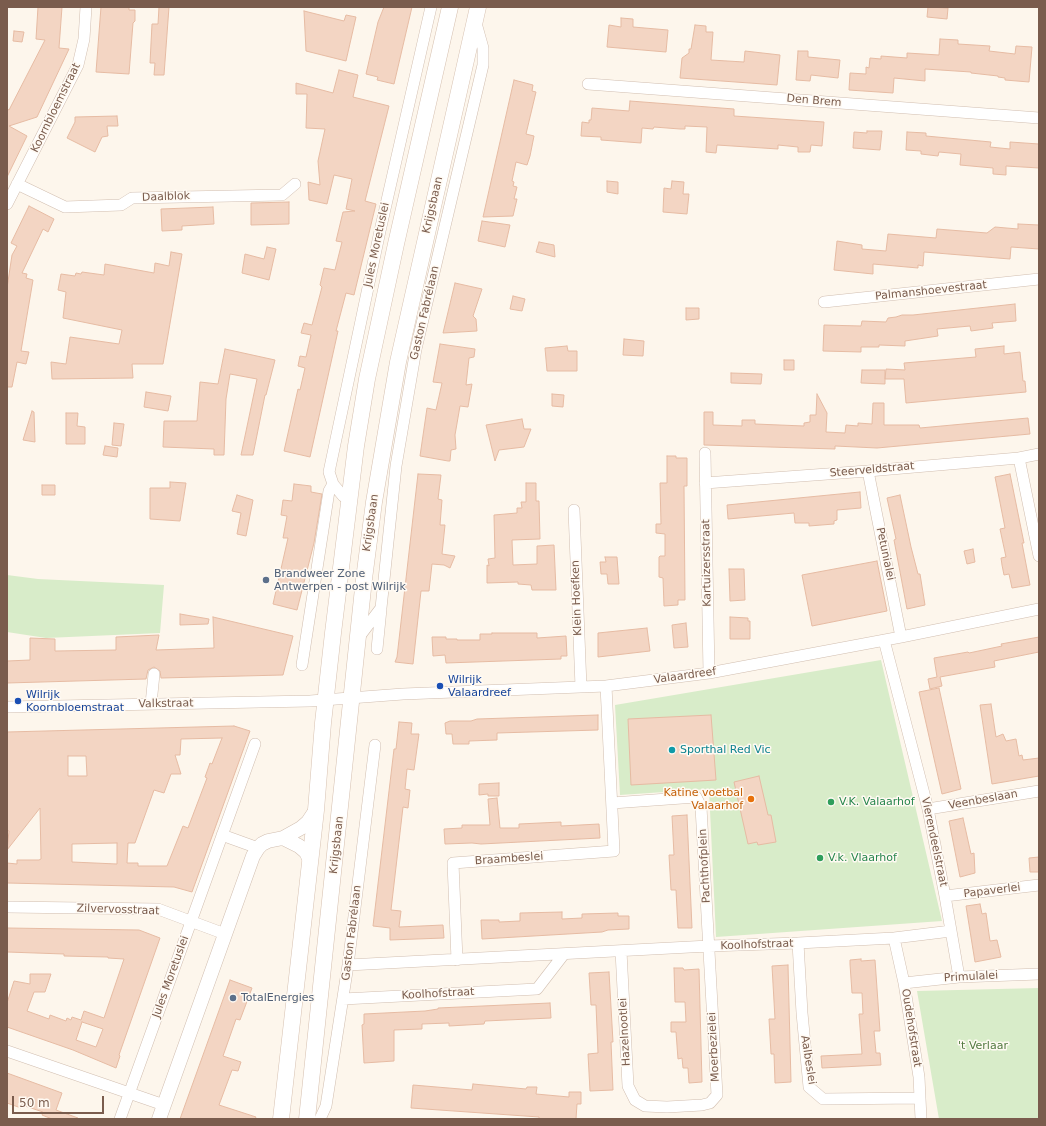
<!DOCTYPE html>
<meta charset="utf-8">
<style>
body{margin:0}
#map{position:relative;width:1046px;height:1126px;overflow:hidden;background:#fdf6ec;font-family:"DejaVu Sans",sans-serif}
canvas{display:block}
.frame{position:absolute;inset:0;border:8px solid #7a5c4d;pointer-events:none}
.scale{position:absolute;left:12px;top:1096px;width:92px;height:18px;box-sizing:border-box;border:2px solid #7a5c4d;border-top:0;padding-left:5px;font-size:12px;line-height:14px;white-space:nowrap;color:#7a5c4d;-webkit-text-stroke:3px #fffaf3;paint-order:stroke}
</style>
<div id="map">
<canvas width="1046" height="1126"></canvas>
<div class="frame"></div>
<div class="scale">50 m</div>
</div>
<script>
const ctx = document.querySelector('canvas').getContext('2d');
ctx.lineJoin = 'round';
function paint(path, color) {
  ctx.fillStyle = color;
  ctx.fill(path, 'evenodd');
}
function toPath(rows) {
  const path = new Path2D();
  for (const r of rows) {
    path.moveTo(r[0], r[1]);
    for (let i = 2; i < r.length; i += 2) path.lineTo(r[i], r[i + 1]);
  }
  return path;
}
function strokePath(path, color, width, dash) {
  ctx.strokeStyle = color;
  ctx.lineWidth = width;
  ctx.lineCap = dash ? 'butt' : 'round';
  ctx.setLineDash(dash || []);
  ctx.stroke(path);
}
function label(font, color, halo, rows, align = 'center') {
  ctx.font = font + ' "DejaVu Sans",sans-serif';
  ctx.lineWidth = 3;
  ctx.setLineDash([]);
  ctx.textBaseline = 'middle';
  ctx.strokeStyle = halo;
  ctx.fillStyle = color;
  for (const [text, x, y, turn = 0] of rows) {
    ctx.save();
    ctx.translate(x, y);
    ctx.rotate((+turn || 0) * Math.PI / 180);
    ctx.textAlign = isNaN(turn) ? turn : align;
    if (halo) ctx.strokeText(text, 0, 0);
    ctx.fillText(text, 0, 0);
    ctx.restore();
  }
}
const green = toPath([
 [7,575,38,579,164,585,160,633,46,638,7,632],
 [881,660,942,921,716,937,709,789,620,795,615,705],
 [1039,988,1039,1119,939,1119,917,991]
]);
const building = toPath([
 [38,7,62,7,59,48,69,49,37,117,9,126,27,136,7,177,7,109,9,110,45,40,36,39,38,7],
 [101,7,129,7,129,10,135,10,135,21,133,23,129,74,96,72,101,7],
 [159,7,169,7,164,75,154,75,155,63,150,63,152,24,158,24,159,7],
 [384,7,412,7,394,84,377,80,378,77,366,74,378,22,384,7],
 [928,7,948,8,947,19,927,17,928,7],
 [304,11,344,21,346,15,356,17,346,61,306,51,304,11],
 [621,18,633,19,633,27,668,30,666,52,607,47,609,25,621,27,621,18],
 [695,25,706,26,706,32,713,32,711,60,744,62,745,51,780,55,777,85,680,78,682,58,689,53,689,49,691,49,695,25],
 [14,31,24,32,22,42,13,41,14,31],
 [940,39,958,40,958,44,990,46,989,51,1015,54,1016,46,1032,47,1029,82,1005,80,1005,78,998,77,998,76,971,73,971,72,925,69,925,81,894,78,893,93,849,90,850,73,866,74,866,67,869,68,870,58,881,59,881,56,907,58,907,53,939,55,940,39],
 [798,51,808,51,808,57,840,60,838,78,811,75,810,81,796,80,798,51],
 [339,70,358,75,353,97,389,106,365,201,376,204,354,295,346,293,336,331,338,331,310,457,284,451,298,389,300,390,305,368,298,366,300,356,306,357,311,335,301,333,304,323,312,325,322,287,320,285,324,268,335,270,342,242,336,241,343,212,355,211,346,209,352,179,334,175,327,204,309,200,308,182,320,185,318,161,325,129,306,128,307,94,296,94,296,83,333,93,339,70],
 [514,80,533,85,532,91,536,92,526,134,534,136,530,156,527,165,516,162,512,181,514,182,513,186,517,187,514,199,517,199,513,216,483,217,514,80],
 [630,101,734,109,734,116,824,122,822,146,811,145,810,152,798,152,798,147,778,145,778,149,717,145,716,153,706,152,707,127,685,126,685,129,680,129,654,127,653,129,642,128,641,143,601,140,601,137,581,136,582,122,589,123,589,120,591,120,592,108,629,111,630,101],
 [117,116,118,126,107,126,108,136,102,137,95,152,67,138,75,122,75,117,117,116],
 [867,131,882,131,880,150,853,148,854,132,867,133,867,131],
 [907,132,926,133,926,136,991,142,990,147,1010,149,1010,142,1039,144,1039,168,1006,166,1006,175,993,174,993,168,960,165,961,154,939,152,938,156,921,154,921,151,906,150,907,132],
 [607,181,618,182,618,194,607,192,607,181],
 [672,181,684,182,683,194,689,194,687,214,663,212,664,188,671,189,672,181],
 [289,202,289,224,251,225,251,203,289,202],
 [29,206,54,219,48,232,43,229,22,273,27,274,26,278,33,280,21,351,29,352,26,364,17,362,12,387,7,387,7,288,12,255,17,246,11,243,29,206],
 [213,207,214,224,182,226,182,230,162,231,161,209,213,207],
 [482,221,510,225,505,247,478,241,482,221],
 [1018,224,1039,225,1039,249,1011,247,1010,259,924,252,923,266,918,265,918,268,873,264,873,274,834,270,837,241,862,245,862,249,886,251,888,234,936,238,937,229,987,233,995,227,1018,229,1018,224],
 [539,242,554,245,555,257,536,252,539,242],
 [267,247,276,249,269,280,242,273,245,254,264,259,267,247],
 [171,252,182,254,163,364,132,364,133,378,52,379,51,362,66,364,70,337,119,344,122,330,63,318,66,292,58,290,61,274,75,276,76,273,81,274,82,272,104,275,105,264,154,273,155,263,169,266,171,252],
 [455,283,482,289,473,316,476,319,477,331,443,333,455,283],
 [513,296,525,299,522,311,510,309,513,296],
 [1015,304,1016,321,992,323,993,328,971,331,970,326,937,329,938,336,905,341,905,346,879,345,879,347,861,347,861,352,823,351,824,325,861,326,862,321,886,322,888,318,896,317,902,315,913,315,1015,304],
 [686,308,699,308,699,319,686,320,686,308],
 [624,339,644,341,643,356,623,355,624,339],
 [440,344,475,349,474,357,469,358,466,385,472,384,468,407,460,406,455,435,456,449,451,450,450,461,448,461,420,456,427,408,436,410,442,383,433,382,440,344],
 [567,346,568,351,577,351,577,371,547,371,545,348,567,346],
 [1004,346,1004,354,1020,352,1023,381,1025,381,1026,392,906,403,904,379,885,379,886,369,905,370,904,363,976,357,975,349,1004,346],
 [225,349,275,360,266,395,265,395,253,455,241,455,257,379,230,374,226,399,224,455,214,455,214,449,163,447,164,421,197,421,200,382,218,384,225,349],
 [784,360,794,360,794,370,784,370,784,360],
 [862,370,885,370,885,384,861,383,862,370],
 [731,373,762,374,761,384,731,383,731,373],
 [146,392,171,396,168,411,144,407,146,392],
 [552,394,564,395,563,407,552,406,552,394],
 [817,394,827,413,826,432,845,433,846,425,858,426,858,423,872,424,873,403,884,403,884,425,919,425,920,428,1028,418,1030,434,877,448,835,446,835,449,704,445,704,412,713,412,713,425,742,426,742,420,755,420,755,424,804,426,804,423,810,422,810,415,816,415,817,394],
 [32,411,34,412,35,442,23,440,32,411],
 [66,413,78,413,77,426,85,427,85,444,66,444,66,413],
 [522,419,524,429,531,429,524,447,499,450,495,461,486,425,522,419],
 [114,423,124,424,121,446,112,445,114,423],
 [105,446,118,448,117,457,103,455,105,446],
 [667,456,676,456,676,458,687,458,687,486,684,486,685,600,678,600,678,605,664,606,663,578,659,577,659,557,660,556,665,556,665,534,656,533,656,524,661,524,660,483,667,483,667,456],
 [418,474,441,475,438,499,442,500,440,525,445,525,442,554,455,556,450,568,444,565,432,564,429,591,421,591,413,664,395,662,397,657,418,474],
 [1010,474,1024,543,1022,543,1030,585,1012,588,1009,574,1004,575,1002,565,1001,558,1006,557,1000,529,1005,528,995,477,1010,474],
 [170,482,186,483,180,521,150,519,150,488,170,488,170,482],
 [526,483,536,483,536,501,539,501,540,539,512,540,513,565,537,564,537,546,554,545,556,590,532,590,531,585,518,584,518,582,487,583,487,565,489,566,488,559,495,558,494,515,517,513,517,508,522,508,521,502,526,502,526,483],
 [294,484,311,486,311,492,322,494,314,543,297,610,273,604,288,538,283,538,287,516,281,515,283,500,292,501,294,484],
 [42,485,55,485,55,495,42,495,42,485],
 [860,492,861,508,837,510,837,520,834,521,834,524,809,526,809,523,795,523,794,513,728,519,727,505,860,492],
 [237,495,253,500,246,536,237,534,241,513,232,511,237,495],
 [900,495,911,547,918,574,920,574,925,605,907,609,894,540,896,539,887,498,900,495],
 [973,549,975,562,967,564,964,551,973,549],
 [605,557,617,557,619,584,608,584,607,574,601,574,600,562,606,562,605,557],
 [877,561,887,611,812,626,802,575,877,561],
 [729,569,744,569,745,600,730,601,729,569],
 [180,614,209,619,208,624,180,625,180,614],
 [213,617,293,636,283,675,161,678,160,671,154,667,148,670,146,679,7,683,7,661,30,660,30,638,55,639,55,651,116,650,116,637,159,635,156,650,214,648,213,617],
 [730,617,748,618,748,621,750,621,750,639,730,639,730,617],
 [686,623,688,647,674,648,672,625,686,623],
 [647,628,650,651,598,657,598,633,647,628],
 [492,633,537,633,537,638,566,636,567,656,561,656,561,659,446,663,445,655,433,656,432,637,446,637,446,639,457,639,457,640,480,640,480,634,492,634,492,633],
 [1039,637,1039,652,994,661,995,667,940,677,942,686,930,689,928,679,937,677,934,658,968,652,969,653,1002,646,1001,644,1039,637],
 [939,688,961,789,942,794,919,692,939,688],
 [991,704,996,737,1003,734,1006,741,1016,739,1019,756,1022,755,1023,760,1039,758,1039,776,992,784,980,705,991,704],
 [598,715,598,730,497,733,497,740,469,741,469,744,453,744,452,734,446,734,445,723,450,721,471,721,477,719,598,715],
 [711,715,716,780,631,785,628,719,711,715],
 [399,722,412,723,411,734,419,734,414,770,407,769,405,789,410,790,408,808,403,807,391,910,401,911,399,927,443,925,444,938,390,940,390,928,373,926,394,749,396,749,399,722],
 [234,726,250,731,192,892,174,887,7,883,7,863,17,864,17,860,39,860,41,859,40,808,7,850,9,831,7,830,7,732,234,726],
 [222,738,212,764,210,763,205,777,207,778,188,828,183,826,167,866,138,866,138,863,127,863,128,843,135,843,154,790,164,793,171,774,181,774,175,755,180,755,181,739,222,738],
 [68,756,86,756,87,776,68,776,68,756],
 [117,843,117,864,72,862,72,844,117,843],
 [759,776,768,815,771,815,776,842,758,845,757,842,748,844,734,782,759,776],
 [499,783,499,796,488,796,488,794,479,795,479,784,499,783],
 [497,798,500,828,519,828,519,824,561,822,561,826,599,824,600,838,481,844,472,843,445,844,444,829,462,828,462,825,490,825,488,799,497,798],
 [687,815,692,928,678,928,676,890,671,890,669,855,674,855,672,816,687,815],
 [963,818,971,854,974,853,975,873,960,877,949,821,963,818],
 [1039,857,1039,872,1030,872,1029,858,1039,857],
 [980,904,982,914,986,913,990,941,997,940,1001,957,975,962,966,906,980,904],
 [562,912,562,919,582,918,582,914,618,913,618,916,629,916,629,929,608,930,602,932,482,939,481,920,499,920,499,922,520,921,520,913,562,912],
 [7,928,139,930,160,938,119,1055,120,1056,116,1068,73,1050,7,1027,7,1003,14,981,30,984,30,974,51,974,45,992,34,992,27,1011,49,1019,50,1015,66,1021,67,1018,71,1020,72,1017,81,1020,84,1011,104,1018,124,959,108,958,108,957,64,956,64,954,7,952,7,928],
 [82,1022,103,1029,96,1047,76,1040,82,1022],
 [861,959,861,961,875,960,880,1031,874,1031,876,1053,880,1053,881,1065,822,1068,821,1056,862,1054,859,1014,863,1014,862,993,852,993,850,964,850,960,861,959],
 [788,965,791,1082,775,1083,774,1054,771,1054,769,1019,775,1019,772,966,788,965],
 [674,968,683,968,684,970,699,969,702,1082,689,1083,688,1068,683,1068,682,1058,678,1059,676,1032,671,1032,671,1022,686,1022,685,1002,675,1002,674,968],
 [609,972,613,1042,611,1042,613,1090,590,1091,588,1054,598,1053,596,1005,591,1005,589,973,609,972],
 [230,980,252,988,240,1020,236,1019,223,1056,241,1062,238,1071,232,1070,219,1105,256,1117,255,1119,180,1119,230,980],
 [550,1003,551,1018,485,1021,484,1024,449,1026,449,1023,422,1024,422,1029,394,1030,394,1061,364,1063,362,1025,364,1024,364,1014,425,1011,438,1009,438,1008,550,1003],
 [7,1073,62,1093,56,1110,78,1118,78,1119,52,1119,42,1115,43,1112,22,1105,21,1108,7,1103,7,1073],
 [473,1084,526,1089,527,1087,537,1087,536,1094,569,1097,569,1092,581,1092,581,1104,577,1104,576,1119,539,1119,539,1117,411,1108,413,1085,472,1090,473,1084]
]);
const minor = toPath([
 [588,84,1039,118],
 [17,184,65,207,121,205,132,198,282,195,295,184],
 [7,204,78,65,84,39,86,7],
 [824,302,1039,279],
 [705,453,709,673],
 [1019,458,1039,556],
 [868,471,901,637],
 [705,483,868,471,1019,458,1039,454],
 [349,500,343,496,333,484,329,472,380,231,431,7],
 [574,510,581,687],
 [359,637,381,608,396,466,416,349,483,65,483,48,476,23],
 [884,640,928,809,945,896,959,977],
 [377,649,381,609],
 [302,665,329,491,333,484],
 [151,704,154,674],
 [7,707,310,701,403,694,606,686,709,673,901,637,1039,609],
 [612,803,696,797,701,807,717,1095,710,1103,702,1105,667,1107,645,1106,635,1100,628,1086,621,951],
 [928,809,1039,791],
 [222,835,258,848],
 [945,896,1039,885],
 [7,907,158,909,225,934],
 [894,938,904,983,919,1077,921,1119],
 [798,943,802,1013,809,1087,823,1099,920,1098],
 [457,960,453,863,614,851,606,686],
 [348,965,709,946,798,943,894,938,951,931],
 [904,983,959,977,1039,974],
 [343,999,537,989,564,954],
 [7,1051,164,1105],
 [120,1119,255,744],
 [320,1119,326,1106,348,965,375,745]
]);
const tertiary = toPath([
 [283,838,299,846,306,852,310,860],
 [159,1119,253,856,258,848,262,844,268,841,283,838,301,828,308,822,316,810]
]);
const secondary = toPath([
 [281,1119,316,810,323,723,333,633,356,446,367,379,396,244,450,7],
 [307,1119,364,579,374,502,398,362,478,7]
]);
const markers = [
 [266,580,4,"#5c6f8a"],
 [440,686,4,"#1a4fb4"],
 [18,701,4,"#1a4fb4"],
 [672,750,4,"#0f9aa8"],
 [751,799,4,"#e8710a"],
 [831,802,4,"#2e9e5b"],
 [820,858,4,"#2e9e5b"],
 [233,998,4,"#5c6f8a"]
];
const streetNames = [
 ["Den Brem",814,101,5],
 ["Koornbloemstraat",56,108,-64],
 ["Daalblok",166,197,-2],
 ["Krijgsbaan",433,205,-77],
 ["Jules Moretuslei",377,245,-78],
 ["Palmanshoevestraat",931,291,-6],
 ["Gaston Fabrélaan",425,313,-77],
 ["Steerveldstraat",872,470,-5],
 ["Krijgsbaan",371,523,-82],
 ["Petunialei",885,554,78],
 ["Kartuizersstraat",707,563,-91],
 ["Klein Hoefken",577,598,-92],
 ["Valaardreef",685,676,-8],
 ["Valkstraat",166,704,-1],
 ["Veenbeslaan",983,800,-10],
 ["Vierendeelstraat",934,842,78],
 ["Krijgsbaan",337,845,-84],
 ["Braambeslei",509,859,-4],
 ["Pachthofplein",705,866,-93],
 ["Papaverlei",992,891,-7],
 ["Zilvervosstraat",118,910,2],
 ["Gaston Fabrélaan",352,933,-83],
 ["Koolhofstraat",757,945,-2],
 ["Jules Moretuslei",171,977,-70],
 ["Primulalei",971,977,-3],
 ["Koolhofstraat",438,994,-3],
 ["Oudehofstraat",911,1028,81],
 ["Hazelnootlei",625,1032,-93],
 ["Moerbezielei",714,1047,-93],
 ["Aalbeslei",808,1060,81]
];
const serviceNames = [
 ["Brandweer Zone",274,574],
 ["Antwerpen - post Wilrijk",274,587],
 ["TotalEnergies",241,998]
];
const transitNames = [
 ["Wilrijk",448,680],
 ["Valaardreef",448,693],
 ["Wilrijk",26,695],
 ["Koornbloemstraat",26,708]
];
const cultureNames = [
 ["Sporthal Red Vic",680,750]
];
const foodNames = [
 ["Katine voetbal",743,793],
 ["Valaarhof",743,806]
];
const leisureNames = [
 ["V.K. Valaarhof",839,802],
 ["V.k. Vlaarhof",828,858]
];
const parkNames = [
 ["'t Verlaar",983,1046]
];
paint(green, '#d8ecc9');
paint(building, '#f3d5c3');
strokePath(building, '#e6bba3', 1);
strokePath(minor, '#d1beb0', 12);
strokePath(tertiary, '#d1beb0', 15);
strokePath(secondary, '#d6c0b0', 17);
strokePath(minor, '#fff', 11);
strokePath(tertiary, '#fff', 14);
strokePath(secondary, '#fff', 16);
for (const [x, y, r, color] of markers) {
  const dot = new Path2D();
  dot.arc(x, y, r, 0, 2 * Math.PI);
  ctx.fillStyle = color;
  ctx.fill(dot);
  strokePath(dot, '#fffaf3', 1.5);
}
label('11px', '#7a5c4d', '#fffaf3', streetNames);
label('11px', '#4e5e75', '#fffaf3', serviceNames, 'left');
label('11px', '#164399', '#fffaf3', transitNames, 'left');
label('11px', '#0d838f', '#fffaf3', cultureNames, 'left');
label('11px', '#c56008', '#fffaf3', foodNames, 'right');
label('11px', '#27864d', '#fffaf3', leisureNames, 'left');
label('11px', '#537a41', '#fffaf3', parkNames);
</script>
